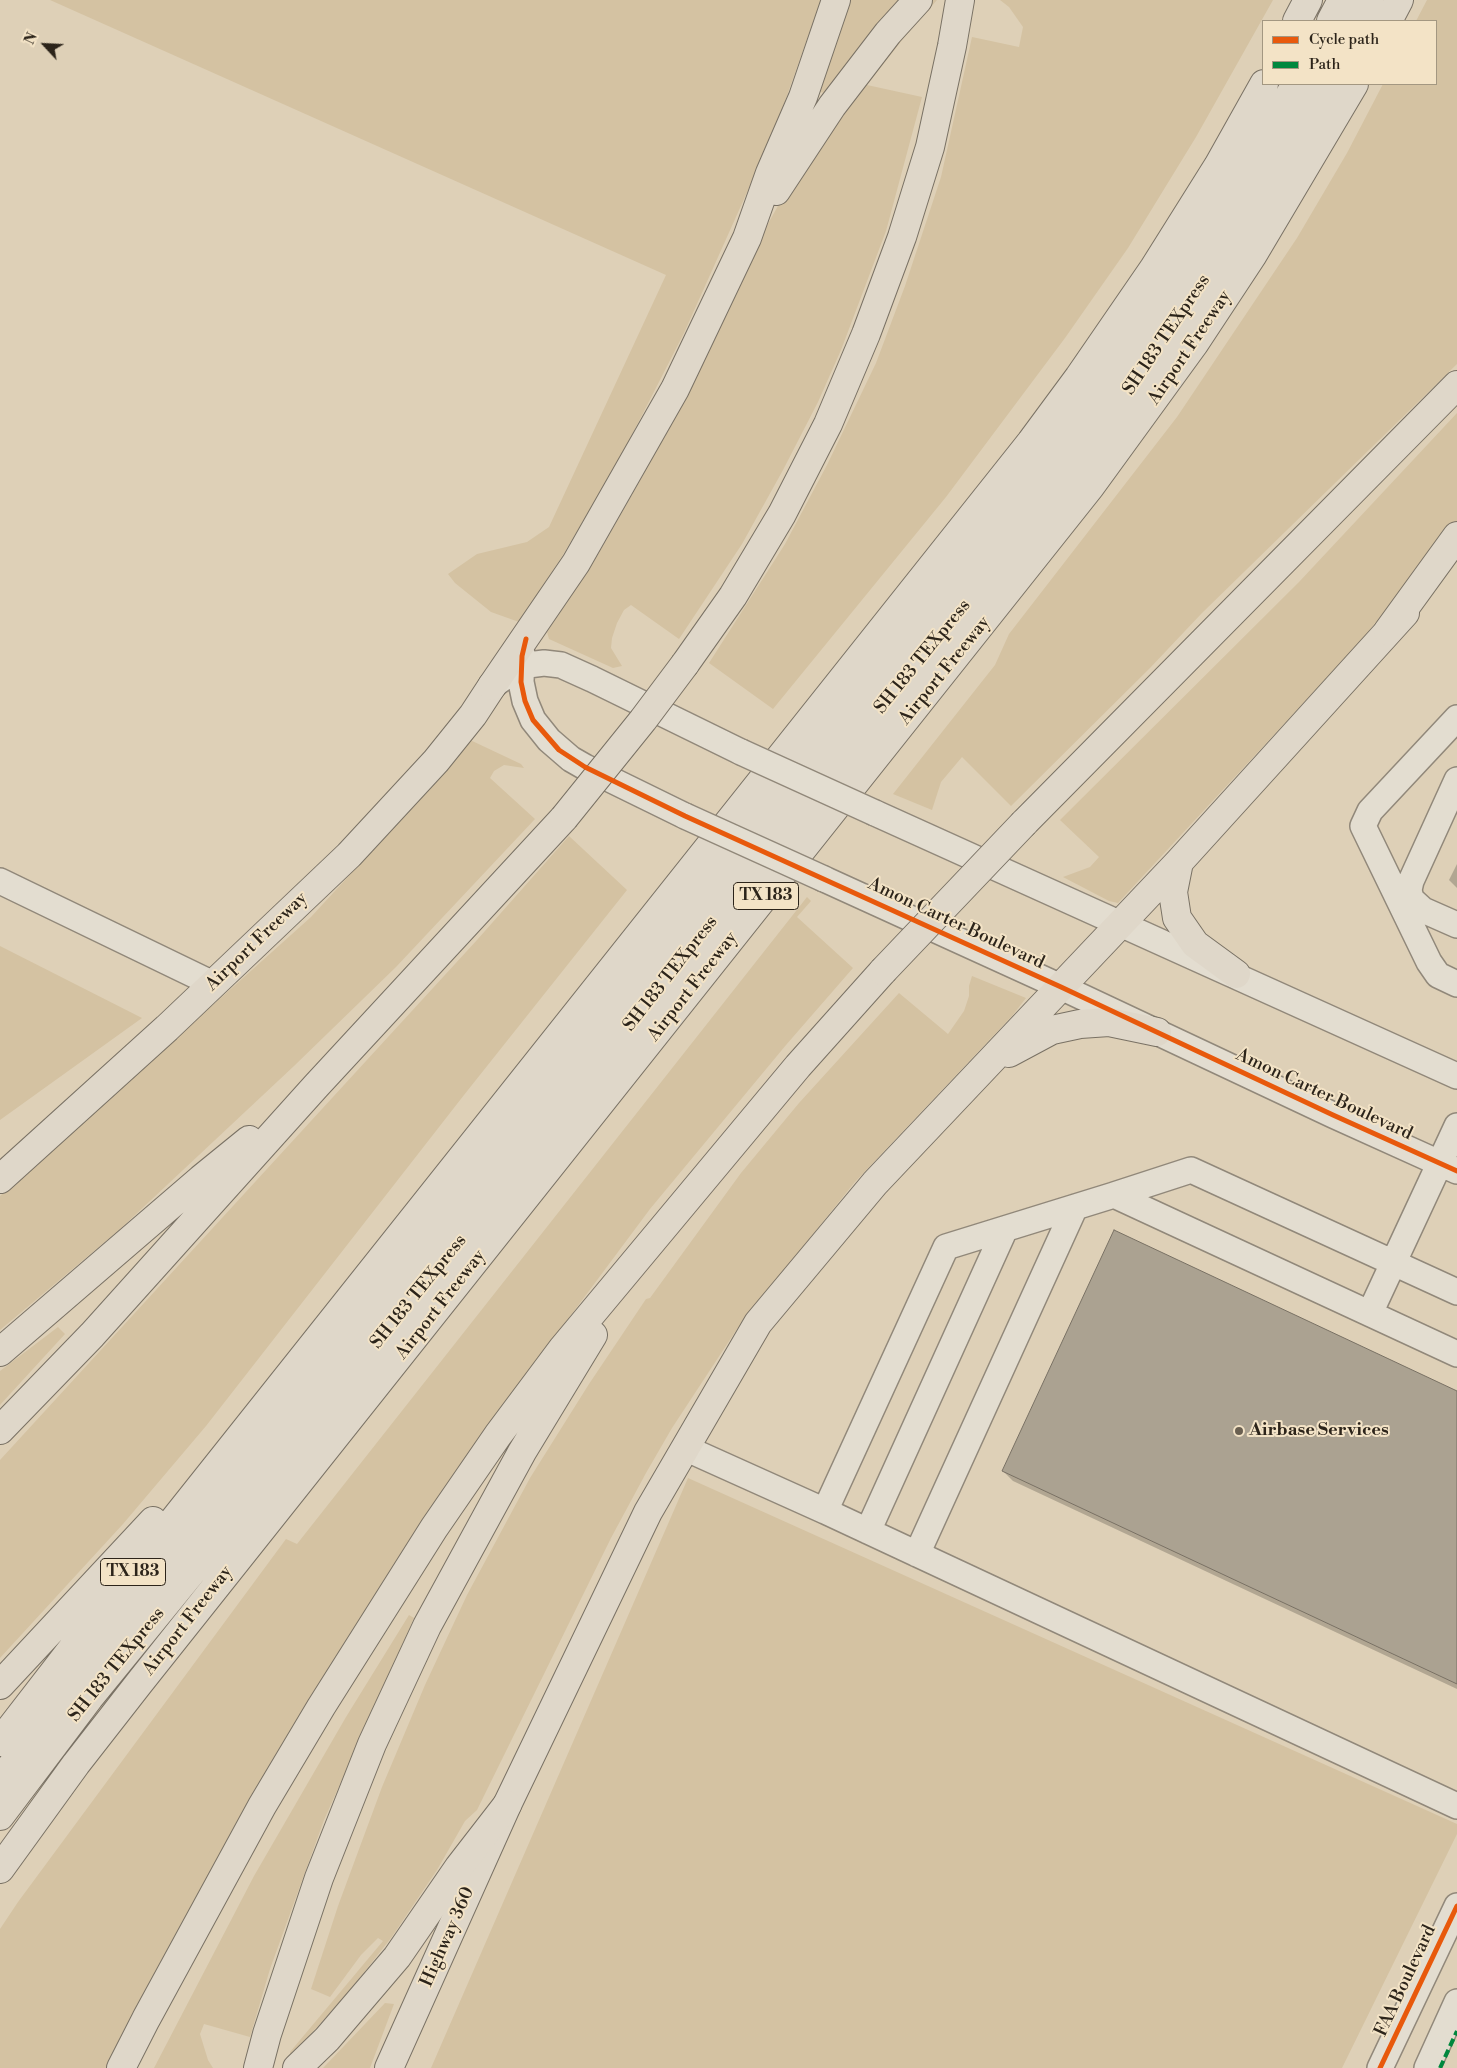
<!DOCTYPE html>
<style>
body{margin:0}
#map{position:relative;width:1457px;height:2068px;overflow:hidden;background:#ded0b7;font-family:"Libre Bodoni",serif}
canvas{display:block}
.legend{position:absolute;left:1262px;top:20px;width:175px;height:65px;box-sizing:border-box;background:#f3e3c6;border:1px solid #a39781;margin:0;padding:6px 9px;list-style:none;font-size:15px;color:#2c241a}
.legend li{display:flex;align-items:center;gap:10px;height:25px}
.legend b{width:25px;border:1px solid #a39781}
.north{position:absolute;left:20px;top:20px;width:50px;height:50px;-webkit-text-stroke:4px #f3e3c6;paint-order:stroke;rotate:295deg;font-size:14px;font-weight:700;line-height:20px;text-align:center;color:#2c241a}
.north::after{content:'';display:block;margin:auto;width:18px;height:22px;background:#2c241a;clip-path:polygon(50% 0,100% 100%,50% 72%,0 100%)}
</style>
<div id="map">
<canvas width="1457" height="2068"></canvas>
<ul class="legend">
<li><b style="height:6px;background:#e8590c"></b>Cycle path</li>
<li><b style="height:6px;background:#00873e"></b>Path</li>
</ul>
<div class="north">N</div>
</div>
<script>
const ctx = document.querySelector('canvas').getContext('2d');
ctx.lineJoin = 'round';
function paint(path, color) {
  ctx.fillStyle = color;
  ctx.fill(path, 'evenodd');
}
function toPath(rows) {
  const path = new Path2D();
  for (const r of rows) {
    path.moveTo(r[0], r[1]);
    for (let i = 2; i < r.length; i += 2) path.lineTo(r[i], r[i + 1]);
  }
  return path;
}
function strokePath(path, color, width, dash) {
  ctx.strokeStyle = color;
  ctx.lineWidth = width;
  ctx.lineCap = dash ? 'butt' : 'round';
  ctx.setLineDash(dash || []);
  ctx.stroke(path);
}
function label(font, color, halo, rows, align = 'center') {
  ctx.font = font + ' "Libre Bodoni",serif';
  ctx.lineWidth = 4;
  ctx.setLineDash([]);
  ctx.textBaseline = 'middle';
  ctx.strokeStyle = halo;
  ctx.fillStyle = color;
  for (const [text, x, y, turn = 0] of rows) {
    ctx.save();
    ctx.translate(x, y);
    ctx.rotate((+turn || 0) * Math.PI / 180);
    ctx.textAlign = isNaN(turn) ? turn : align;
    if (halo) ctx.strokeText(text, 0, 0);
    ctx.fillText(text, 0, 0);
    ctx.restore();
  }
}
const green = toPath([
 [50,0,821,0,774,132,684,333,616,466,561,558,519,622,491,612,455,583,448,574,477,554,527,542,549,527,666,275],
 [850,0,901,0,826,93,819,92],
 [931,0,937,0,903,39,867,85,922,97,886,231,841,350,818,402,783,470,742,544,679,639,631,605,624,610,617,623,612,638,611,648,622,666,613,668,549,639,547,632,592,565,641,479,692,381,765,229,796,174],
 [1000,0,1273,0,1196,137,1128,248,1065,338,946,497,773,709,709,663,785,544,827,465,876,363,905,286,941,177,972,37,1019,47,1023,27,1009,7],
 [1427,0,1457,0,1457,364,1202,613,1150,668,1011,806,962,757,941,782,932,810,893,794,995,665,1009,634,1177,417,1297,238,1347,153,1383,84,1436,84,1436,21,1416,21],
 [1457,413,1457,522,1359,643,1118,903,1109,901,1063,877,1090,867,1099,857,1060,820,1299,582],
 [468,739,521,764,524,768,504,765,494,771,490,778,535,819,396,967,294,1066,119,1230,0,1330,0,1196,311,917,414,805],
 [569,836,627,890,464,1095,206,1426,123,1524,0,1658,0,1460,477,940],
 [807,897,811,901,797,917,853,968,786,1045,650,1209,539,1358,113,2068,0,2068,0,1929,18,1902,286,1539,297,1544],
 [0,946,142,1018,0,1120],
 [972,976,1026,998,1012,1016,854,1183,737,1329,672,1428,646,1473,611,1538,477,1810,465,1821,437,1870,391,1938,347,1994,290,2057,290,2052,383,1941,378,1938,361,1955,330,1997,311,1989,338,1906,382,1787,425,1685,467,1595,530,1478,589,1384,646,1299,650,1298,741,1173,799,1103,899,993,948,1034,964,1011,969,996,969,986],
 [58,1327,65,1334,0,1405,0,1371],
 [688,1478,1457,1824,1457,1834,1342,2068,431,2068],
 [409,1615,414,1618,324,1820,270,1969,250,2037,204,2024,200,2034,208,2060,213,2068,154,2068,254,1876,346,1717],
 [385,2003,394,2004,370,2068,323,2068]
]);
const shadow = toPath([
 [1457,864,1457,888,1449,880],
 [1457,1392,1457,1689,1013,1481,1003,1471]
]);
const building = toPath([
 [1114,1230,1457,1391,1457,1684,1002,1471,1114,1230]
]);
const minor = toPath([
 [522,654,521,682,525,701,533,720,549,740,571,759,585,767,685,816],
 [492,686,513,671,528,665,544,663,561,665,592,679,741,752],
 [1457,718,1370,811,1363,826,1429,962,1438,975,1457,984],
 [1457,780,1411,881,1409,890,1411,899,1423,910,1457,925],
 [875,813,1457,1076],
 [824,879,1061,987,1333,1115,1457,1171],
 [0,881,213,984],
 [1114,1195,1191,1170,1457,1292],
 [1370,1313,1457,1126],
 [685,1448,825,1511,946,1247,1114,1195,1457,1354],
 [825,1511,1457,1806],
 [868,1531,1005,1229],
 [917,1554,1075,1207],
 [1380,2068,1457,1906],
 [1427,2068,1457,2002]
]);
const major = toPath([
 [1179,862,1173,892,1177,918,1195,944,1236,974],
 [1009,1053,1052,1030,1080,1024,1109,1022,1157,1032],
 [0,1179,167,1028,349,855,436,761,473,715,492,686],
 [389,2068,507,1805,648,1512,758,1323,875,1183,1179,862,1405,613]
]);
const highway = toPath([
 [1297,21,1308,0],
 [1331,21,1342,0],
 [1358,21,1369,0],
 [1388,21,1399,0],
 [776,191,832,106,888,33,918,0],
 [1388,631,1457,536],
 [685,664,733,596,782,514,828,424,866,334,902,237,930,147,952,46,960,0],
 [492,686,576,563,675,389,747,238,770,173,803,97,836,0],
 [1024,823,1457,385],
 [0,1352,201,1179,249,1140],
 [0,1430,92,1335,316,1086,564,818],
 [0,1685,153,1521],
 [0,1742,92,1623,1031,442,1079,377,1154,268,1218,166,1264,84],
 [0,1781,85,1670,1027,486,1132,345,1177,279,1229,198,1296,84],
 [0,1816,89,1698,350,1378,995,567,1134,385,1223,253,1301,127,1324,84],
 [0,1869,76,1764,140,1682,1090,487,1194,344,1252,256,1354,84],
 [121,2068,146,2019,262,1806,321,1707,434,1528,498,1435,563,1348,798,1066,883,971],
 [258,2068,267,2034,319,1878,372,1744,427,1626,522,1452,593,1335],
 [297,2068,327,2039,397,1957,459,1867,507,1805]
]);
const minorBridge = toPath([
 [741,752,875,813],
 [685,816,824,879]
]);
const highwayBridge = toPath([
 [564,818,643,720,685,664],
 [883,971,1024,823]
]);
const quiet = toPath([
 [1440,2068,1457,2031]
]);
const cycleway = toPath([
 [526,639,522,656,521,682,525,701,533,720,559,750,585,767,685,816,1061,987,1333,1115,1457,1171],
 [1380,2068,1457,1906]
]);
const markers = [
 [1239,1431,5,"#6a6051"]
];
const shields = [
 [766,896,65],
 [133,1572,65]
];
const shieldNames = [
 ["TX 183",766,896],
 ["TX 183",133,1572]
];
const streetNames = [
 ["SH 183 TEXpress",1167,335,-56],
 ["Airport Freeway",1190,348,-56],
 ["SH 183 TEXpress",923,657,-51],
 ["Airport Freeway",945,671,-51],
 ["Amon Carter Boulevard",956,924,25],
 ["Airport Freeway",257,942,-44],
 ["SH 183 TEXpress",671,974,-52],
 ["Airport Freeway",693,987,-52],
 ["Amon Carter Boulevard",1324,1095,25],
 ["SH 183 TEXpress",419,1292,-51],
 ["Airport Freeway",441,1305,-52],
 ["Airport Freeway",188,1621,-52],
 ["SH 183 TEXpress",117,1665,-51],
 ["Highway 360",448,1937,-66],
 ["FAA Boulevard",1406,1981,-65]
];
const poiNames = [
 ["Airbase Services",1249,1431]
];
paint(green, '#d4c2a2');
paint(shadow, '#0003');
paint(building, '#aba291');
strokePath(building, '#797164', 1);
strokePath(minor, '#91887a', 28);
strokePath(major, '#797164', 30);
strokePath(highway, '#797164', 30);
strokePath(minor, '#e3ddd0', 25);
strokePath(major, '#dfd7c9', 28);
strokePath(highway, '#dfd7c9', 28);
strokePath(minorBridge, '#91887a', 28, []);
strokePath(highwayBridge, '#797164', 30, []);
strokePath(minorBridge, '#e3ddd0', 25);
strokePath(highwayBridge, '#dfd7c9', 28);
strokePath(quiet, '#00873e', 4, [8, 4]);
strokePath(cycleway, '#e8590c', 5);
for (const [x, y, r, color] of markers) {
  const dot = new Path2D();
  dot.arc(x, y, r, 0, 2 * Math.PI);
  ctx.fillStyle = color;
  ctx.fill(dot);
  strokePath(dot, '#f3e3c6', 2);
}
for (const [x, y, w] of shields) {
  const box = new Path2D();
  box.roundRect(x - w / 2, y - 13.5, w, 27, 4);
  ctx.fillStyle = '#f3e3c6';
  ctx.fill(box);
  strokePath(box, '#2c241a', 1);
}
label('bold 16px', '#2c241a', null, shieldNames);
label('18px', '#2c241a', '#f3e3c6', streetNames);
label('bold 18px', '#2c241a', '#f3e3c6', poiNames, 'left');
</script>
